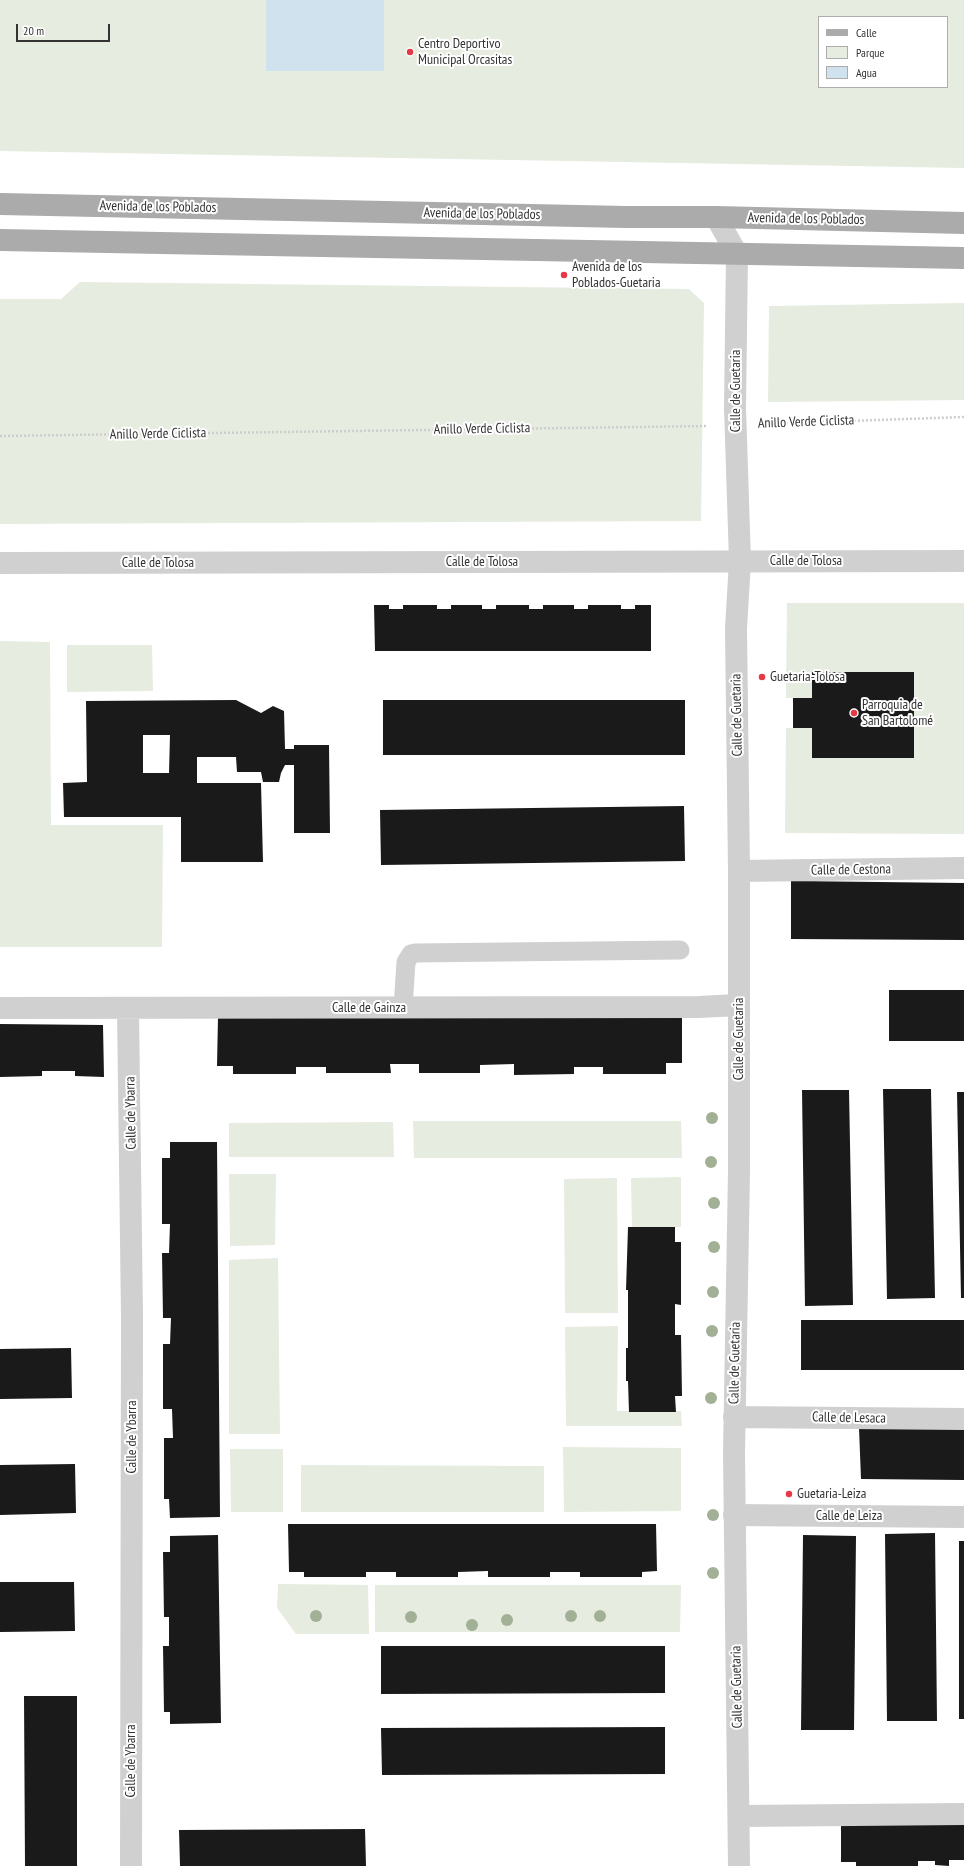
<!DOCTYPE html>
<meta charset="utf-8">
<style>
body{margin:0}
#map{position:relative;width:964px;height:1866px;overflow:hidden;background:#fff;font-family:"PT Sans Narrow",sans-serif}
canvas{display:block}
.legend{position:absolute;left:818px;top:16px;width:130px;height:72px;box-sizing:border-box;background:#fff;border:1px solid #adadad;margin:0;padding:5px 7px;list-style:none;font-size:12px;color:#333}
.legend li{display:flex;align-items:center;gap:8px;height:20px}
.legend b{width:20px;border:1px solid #adadad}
.scale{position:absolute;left:16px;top:24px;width:94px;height:18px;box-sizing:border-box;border:2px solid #333;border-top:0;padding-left:5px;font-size:12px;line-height:14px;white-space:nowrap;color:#333;-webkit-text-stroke:3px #fff;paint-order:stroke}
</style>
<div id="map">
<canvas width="964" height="1866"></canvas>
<ul class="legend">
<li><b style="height:5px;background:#ababab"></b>Calle</li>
<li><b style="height:11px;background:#e6ecdf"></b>Parque</li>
<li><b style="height:11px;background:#cfe2ee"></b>Agua</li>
</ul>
<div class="scale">20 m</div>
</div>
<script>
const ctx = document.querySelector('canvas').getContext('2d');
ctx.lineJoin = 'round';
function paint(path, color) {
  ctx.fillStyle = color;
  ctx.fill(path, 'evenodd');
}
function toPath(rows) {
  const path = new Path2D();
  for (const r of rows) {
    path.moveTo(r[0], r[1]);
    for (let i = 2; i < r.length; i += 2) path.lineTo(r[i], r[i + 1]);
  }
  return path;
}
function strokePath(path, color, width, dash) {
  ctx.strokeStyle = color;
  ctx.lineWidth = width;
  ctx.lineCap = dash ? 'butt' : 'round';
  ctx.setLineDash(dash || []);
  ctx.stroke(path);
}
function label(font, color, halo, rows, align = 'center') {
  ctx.font = font + ' "PT Sans Narrow",sans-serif';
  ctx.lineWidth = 4;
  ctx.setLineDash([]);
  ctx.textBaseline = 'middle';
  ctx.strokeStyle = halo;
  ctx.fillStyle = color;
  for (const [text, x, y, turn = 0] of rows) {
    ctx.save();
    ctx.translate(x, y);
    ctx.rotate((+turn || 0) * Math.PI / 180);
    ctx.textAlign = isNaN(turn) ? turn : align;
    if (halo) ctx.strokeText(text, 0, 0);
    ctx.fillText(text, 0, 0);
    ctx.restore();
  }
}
const green = toPath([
 [0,0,964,0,964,168,0,151],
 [819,17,947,17,947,87,819,87],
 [80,282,689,289,704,303,701,521,0,524,0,299,61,299],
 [964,303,964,400,768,402,769,306],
 [787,603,964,603,964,834,785,833,786,728,812,728,812,758,914,758,914,672,812,672,812,698,786,698],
 [0,641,50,642,51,825,163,825,162,947,0,947],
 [67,645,152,645,153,691,67,692],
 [413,1121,681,1121,682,1158,414,1158],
 [393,1122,394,1157,229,1157,229,1123],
 [229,1174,276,1174,275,1245,230,1246],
 [681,1177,681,1227,632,1227,631,1178],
 [617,1178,618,1313,565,1313,564,1179],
 [278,1258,280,1434,229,1434,229,1260],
 [618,1326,617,1411,681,1411,682,1426,566,1426,565,1327],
 [563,1447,681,1448,681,1511,564,1512],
 [230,1449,283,1449,283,1512,231,1512],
 [301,1465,544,1466,544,1512,301,1512],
 [278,1584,368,1585,369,1634,296,1634,277,1608],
 [375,1585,681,1585,680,1632,375,1632]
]);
const water = toPath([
 [266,0,384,0,384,71,266,71]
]);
const building = toPath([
 [374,605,389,605,389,609,403,609,403,605,437,605,437,609,451,609,451,605,482,605,482,609,496,609,496,605,529,605,529,609,543,609,543,605,574,605,574,609,588,609,588,605,621,605,621,609,635,609,635,605,651,605,651,651,375,651],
 [812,672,914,672,914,758,812,758,812,728,793,728,793,698,812,698],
 [236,700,261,713,273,706,284,711,285,749,294,749,294,745,329,745,330,833,294,833,294,765,285,765,281,773,279,782,263,782,261,772,237,772,236,757,197,757,197,783,261,783,263,862,181,862,181,817,64,817,63,783,87,782,86,701],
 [143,735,170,735,169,773,143,773],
 [383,700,685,700,685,755,383,755],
 [684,806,685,861,381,865,380,810],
 [791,881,964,883,964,940,791,939],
 [889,990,964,990,964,1041,889,1041],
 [218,1017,682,1018,682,1063,666,1063,666,1074,603,1074,603,1067,574,1067,574,1074,514,1075,514,1064,480,1065,480,1073,419,1073,419,1064,390,1064,391,1073,326,1073,326,1067,296,1067,296,1074,233,1074,233,1066,217,1066],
 [0,1024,103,1025,104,1077,75,1076,75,1071,42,1071,42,1076,0,1077],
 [883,1089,931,1089,935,1298,887,1299],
 [802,1090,849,1090,853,1305,805,1306],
 [957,1092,964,1092,964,1298,961,1298],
 [170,1142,217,1142,220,1517,170,1518,169,1499,164,1499,164,1438,173,1438,172,1409,163,1409,163,1344,170,1344,171,1318,163,1318,162,1253,169,1253,170,1224,162,1224,162,1158,170,1158],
 [628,1227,675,1227,675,1242,681,1242,681,1305,675,1304,675,1335,681,1335,682,1396,675,1396,676,1412,629,1412,628,1381,626,1381,626,1348,628,1348,628,1290,626,1290],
 [801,1320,964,1320,964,1370,801,1370],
 [71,1348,72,1398,0,1399,0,1349],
 [859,1428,964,1428,964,1480,861,1479],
 [75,1464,76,1513,0,1515,0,1465],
 [288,1524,656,1524,657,1571,642,1572,642,1577,580,1577,580,1572,550,1572,550,1577,488,1577,488,1571,458,1572,458,1577,396,1577,396,1572,366,1572,366,1577,304,1577,304,1572,289,1572],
 [935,1533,937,1721,887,1721,885,1534],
 [218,1535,221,1723,170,1724,170,1712,164,1712,163,1646,169,1646,169,1617,164,1617,163,1552,170,1552,170,1536],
 [803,1535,856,1536,854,1730,801,1730],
 [959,1541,964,1541,964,1719,959,1719],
 [0,1582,74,1582,75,1631,0,1632],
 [381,1646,665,1646,665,1693,381,1694],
 [24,1696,77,1696,77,1866,25,1866],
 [665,1727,665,1774,382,1775,381,1728],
 [964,1818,964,1860,949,1860,949,1866,935,1865,935,1861,918,1861,918,1866,856,1866,856,1862,841,1862,841,1819],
 [365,1829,366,1866,180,1866,179,1830]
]);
const path = toPath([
 [762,424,964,417],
 [0,436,707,426]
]);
const service = toPath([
 [403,1008,406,962,411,954,415,953,680,950]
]);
const pedestrian = toPath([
 [734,1515,964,1517]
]);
const minor = toPath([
 [716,217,737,254,735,408,740,561,736,628,739,871,739,1171,734,1453,739,1866],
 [0,563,964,561],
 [739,871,964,868],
 [0,1008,699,1007,738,1005],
 [128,1009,132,1317,131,1866],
 [734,1417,964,1419],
 [739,1816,964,1814]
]);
const primary = toPath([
 [0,204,626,217,716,217,964,223],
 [0,240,964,258]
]);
const trees = [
 [712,1118],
 [711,1162],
 [714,1203],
 [714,1247],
 [713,1292],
 [712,1331],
 [711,1398],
 [713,1515],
 [713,1573],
 [316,1616],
 [571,1616],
 [600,1616],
 [411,1617],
 [507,1620],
 [472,1625]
];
const markers = [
 [410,52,4,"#e63946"],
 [564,275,4,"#e63946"],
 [762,677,4,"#e63946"],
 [854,713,4,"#e63946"],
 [789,1494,4,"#e63946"]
];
const poiNames = [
 ["Centro Deportivo",418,44],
 ["Municipal Orcasitas",418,60],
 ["Avenida de los",572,267],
 ["Poblados-Guetaria",572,283],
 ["Guetaria-Tolosa",770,677],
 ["Parroquia de",862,705],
 ["San Bartolomé",862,721],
 ["Guetaria-Leiza",797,1494]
];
const streetNames = [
 ["Avenida de los Poblados",158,207,1],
 ["Avenida de los Poblados",482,214,1],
 ["Avenida de los Poblados",806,219,1],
 ["Calle de Guetaria",736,391,-90],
 ["Anillo Verde Ciclista",806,422,-2],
 ["Anillo Verde Ciclista",482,429,-1],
 ["Anillo Verde Ciclista",158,434,-1],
 ["Calle de Tolosa",806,561],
 ["Calle de Tolosa",482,562],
 ["Calle de Tolosa",158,563],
 ["Calle de Guetaria",737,715,-91],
 ["Calle de Cestona",851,870,-1],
 ["Calle de Gainza",369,1008],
 ["Calle de Guetaria",739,1039,-90],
 ["Calle de Ybarra",131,1113,-91],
 ["Calle de Guetaria",735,1363,-89],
 ["Calle de Lesaca",849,1418,1],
 ["Calle de Ybarra",132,1437,-90],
 ["Calle de Leiza",849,1516],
 ["Calle de Guetaria",737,1687,-91],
 ["Calle de Ybarra",131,1761,-90]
];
paint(green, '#e6ecdf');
paint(water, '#cfe2ee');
paint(building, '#1a1a1a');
strokePath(path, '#cdcdcd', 2.5, [2, 2]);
strokePath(service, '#d0d0d0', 19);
strokePath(pedestrian, '#d0d0d0', 22);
strokePath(minor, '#d0d0d0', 22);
strokePath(primary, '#ababab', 22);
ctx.fillStyle = '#a2b095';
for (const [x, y] of trees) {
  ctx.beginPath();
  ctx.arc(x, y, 6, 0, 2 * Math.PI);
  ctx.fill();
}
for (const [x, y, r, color] of markers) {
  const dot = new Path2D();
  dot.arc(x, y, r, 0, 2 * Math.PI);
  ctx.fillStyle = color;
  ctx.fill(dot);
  strokePath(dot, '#fff', 1.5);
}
label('14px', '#333', '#fff', poiNames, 'left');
label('14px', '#333', '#fff', streetNames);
</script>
